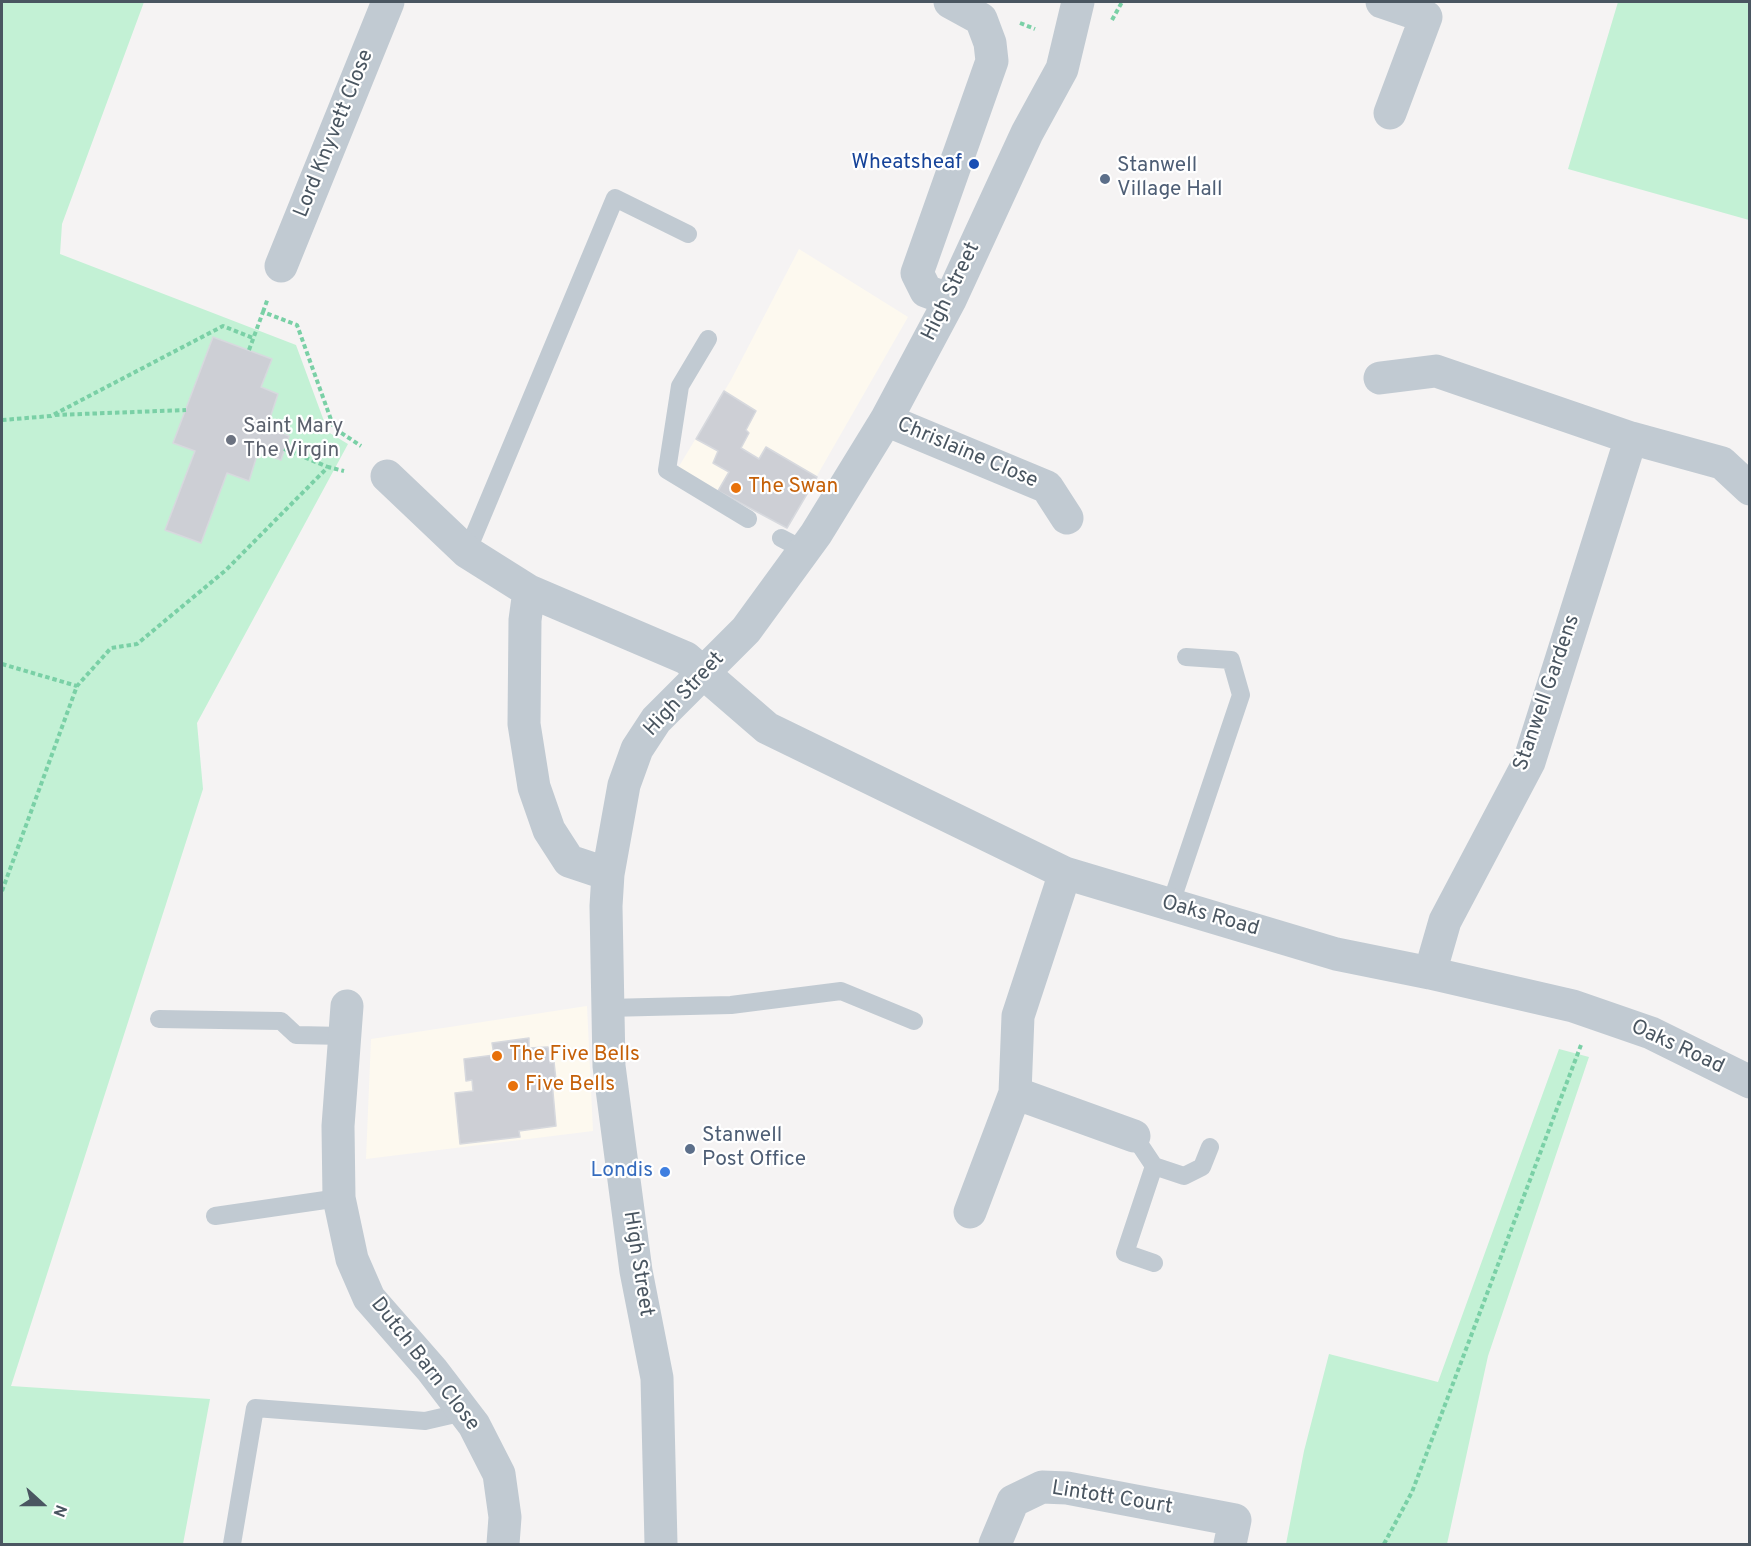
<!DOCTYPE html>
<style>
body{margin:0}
#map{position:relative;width:1751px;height:1546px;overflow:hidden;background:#f5f3f3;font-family:Overpass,sans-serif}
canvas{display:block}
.frame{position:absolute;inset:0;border:3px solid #4a5661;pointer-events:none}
.north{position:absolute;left:12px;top:1474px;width:60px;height:60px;-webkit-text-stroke:4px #fff;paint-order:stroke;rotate:111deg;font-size:16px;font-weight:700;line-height:24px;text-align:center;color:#4a5661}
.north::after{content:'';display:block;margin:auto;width:21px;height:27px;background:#4a5661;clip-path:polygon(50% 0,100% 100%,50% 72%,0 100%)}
</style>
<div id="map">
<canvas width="1751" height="1546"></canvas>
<div class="frame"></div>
<div class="north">N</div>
</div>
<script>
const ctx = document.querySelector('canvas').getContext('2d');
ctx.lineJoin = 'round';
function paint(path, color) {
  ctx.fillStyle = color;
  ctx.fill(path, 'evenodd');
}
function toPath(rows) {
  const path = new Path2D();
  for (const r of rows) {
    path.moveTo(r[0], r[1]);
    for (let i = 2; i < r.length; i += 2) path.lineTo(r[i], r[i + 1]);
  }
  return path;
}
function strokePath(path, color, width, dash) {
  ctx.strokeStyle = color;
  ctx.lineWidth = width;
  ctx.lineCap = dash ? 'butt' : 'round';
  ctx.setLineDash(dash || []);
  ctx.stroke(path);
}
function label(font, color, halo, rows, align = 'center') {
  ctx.font = font + ' Overpass,sans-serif';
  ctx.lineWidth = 4.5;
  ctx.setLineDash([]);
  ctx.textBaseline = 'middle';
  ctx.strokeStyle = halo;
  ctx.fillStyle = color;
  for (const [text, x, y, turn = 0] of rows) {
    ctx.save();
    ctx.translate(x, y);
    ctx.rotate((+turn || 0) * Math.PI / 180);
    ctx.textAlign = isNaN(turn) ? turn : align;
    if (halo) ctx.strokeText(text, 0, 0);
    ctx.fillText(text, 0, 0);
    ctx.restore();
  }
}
const commercial = toPath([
 [799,249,908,317,787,528,678,468,731,380],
 [587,1006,593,1131,366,1159,371,1039]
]);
const green = toPath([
 [2,2,144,2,62,224,60,254,296,345,328,432,348,444,197,723,203,789,11,1386,210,1399,183,1544,2,1544],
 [1618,2,1749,2,1749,220,1568,169],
 [1559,1049,1589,1057,1488,1356,1447,1544,1286,1544,1304,1451,1329,1354,1438,1382]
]);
const building = toPath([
 [213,337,272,359,261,387,278,394,267,427,289,436,281,460,258,452,249,481,227,473,201,543,165,530,195,451,173,443,213,337],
 [724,391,756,411,746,430,749,433,741,448,759,459,766,447,817,477,787,528,718,491,729,472,713,463,718,451,696,439,724,391],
 [529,1038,529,1048,548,1047,550,1063,554,1062,556,1080,552,1081,556,1126,519,1131,520,1137,460,1144,455,1093,473,1091,472,1080,466,1081,464,1059,494,1055,492,1043,529,1038]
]);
const path = toPath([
 [1112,20,1122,2],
 [1020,23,1035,29],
 [263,312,268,298],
 [249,350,263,312,297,325,334,428,361,446],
 [55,415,186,410],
 [2,420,51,416,223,326,253,338],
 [284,449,328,467],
 [2,664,77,686],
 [2,891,77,686,111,648,137,644,226,570,328,467,344,471],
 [1384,1544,1412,1492,1581,1045]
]);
const service = toPath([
 [708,339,680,386,667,470,748,519],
 [781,538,804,550],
 [467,552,615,198,688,234],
 [1170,906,1241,695,1231,660,1186,657],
 [607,1008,731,1005,841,991,914,1021],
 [159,1019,281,1021,296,1035,344,1036],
 [1134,1136,1154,1166,1125,1253,1154,1263],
 [1154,1166,1184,1176,1202,1167,1210,1147],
 [215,1216,339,1198],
 [232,1544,255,1408,425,1421,464,1412]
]);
const minor = toPath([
 [1382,2,1426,17,1390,113],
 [281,266,388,2],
 [950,300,926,291,917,273,992,61,990,43,981,19,950,2],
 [1380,378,1436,371,1631,438,1722,463,1750,489],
 [886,420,1047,487,1067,518],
 [387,476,467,552,529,591,686,658,767,728,1065,873,1336,954,1430,973,1573,1006,1651,1033,1750,1082],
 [529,591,525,620,524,724,534,787,549,830,569,861,608,874],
 [1430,973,1445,921,1529,762,1631,438],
 [347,1006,338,1126,339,1198,352,1259,369,1298,432,1370,474,1425,499,1474,505,1517,503,1544],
 [1015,1093,1134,1136],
 [970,1212,1015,1093,1018,1016,1065,873],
 [661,1544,657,1378,636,1271,609,1066,606,906,608,874,624,785,637,749,656,720,746,630,816,534,886,420,950,300,1027,133,1062,69,1078,2],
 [995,1544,1013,1501,1042,1487,1067,1488,1235,1520,1230,1544]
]);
const markers = [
 [974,164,6,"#1a4fb4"],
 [1105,179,6,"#5c6f8a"],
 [231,440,6,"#6b7280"],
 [736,488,6,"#e8710a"],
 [497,1056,6,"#e8710a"],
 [513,1086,6,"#e8710a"],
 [690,1149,6,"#5c6f8a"],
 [665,1172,6,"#3f7fe0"]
];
const streetNames = [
 ["Lord Knyvett Close",335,134,-68],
 ["High Street",952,292,-64],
 ["Chrislaine Close",967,454,23],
 ["Stanwell Gardens",1548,693,-71],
 ["High Street",685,695,-47],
 ["Oaks Road",1210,917,16],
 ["Oaks Road",1677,1048,25],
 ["High Street",637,1264,81],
 ["Dutch Barn Close",424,1365,52],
 ["Lintott Court",1112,1499,9]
];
const transitNames = [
 ["Wheatsheaf",962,164]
];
const serviceNames = [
 ["Stanwell",1117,167],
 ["Village Hall",1117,191],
 ["Stanwell",702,1137],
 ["Post Office",702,1161]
];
const worshipNames = [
 ["Saint Mary",243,428],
 ["The Virgin",243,452]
];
const foodNames = [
 ["The Swan",748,488],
 ["The Five Bells",509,1056],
 ["Five Bells",525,1086]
];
const shopNames = [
 ["Londis",653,1172]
];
paint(commercial, '#fdf9ef');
paint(green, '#c3f1d5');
paint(building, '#cdcfd5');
strokePath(building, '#d7d9de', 1.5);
strokePath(path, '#7ad0a6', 4, [4.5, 3]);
strokePath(service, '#c1cad2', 18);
strokePath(minor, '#c1cad2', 33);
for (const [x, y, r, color] of markers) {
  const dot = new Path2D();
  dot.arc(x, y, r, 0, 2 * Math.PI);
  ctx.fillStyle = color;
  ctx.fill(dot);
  strokePath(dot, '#fff', 2);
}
label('21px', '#4a5661', '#fff', streetNames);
label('21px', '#164399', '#fff', transitNames, 'right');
label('21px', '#4e5e75', '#fff', serviceNames, 'left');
label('21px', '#5b616d', '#fff', worshipNames, 'left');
label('21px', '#c56008', '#fff', foodNames, 'left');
label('21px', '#366cbe', '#fff', shopNames, 'right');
</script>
